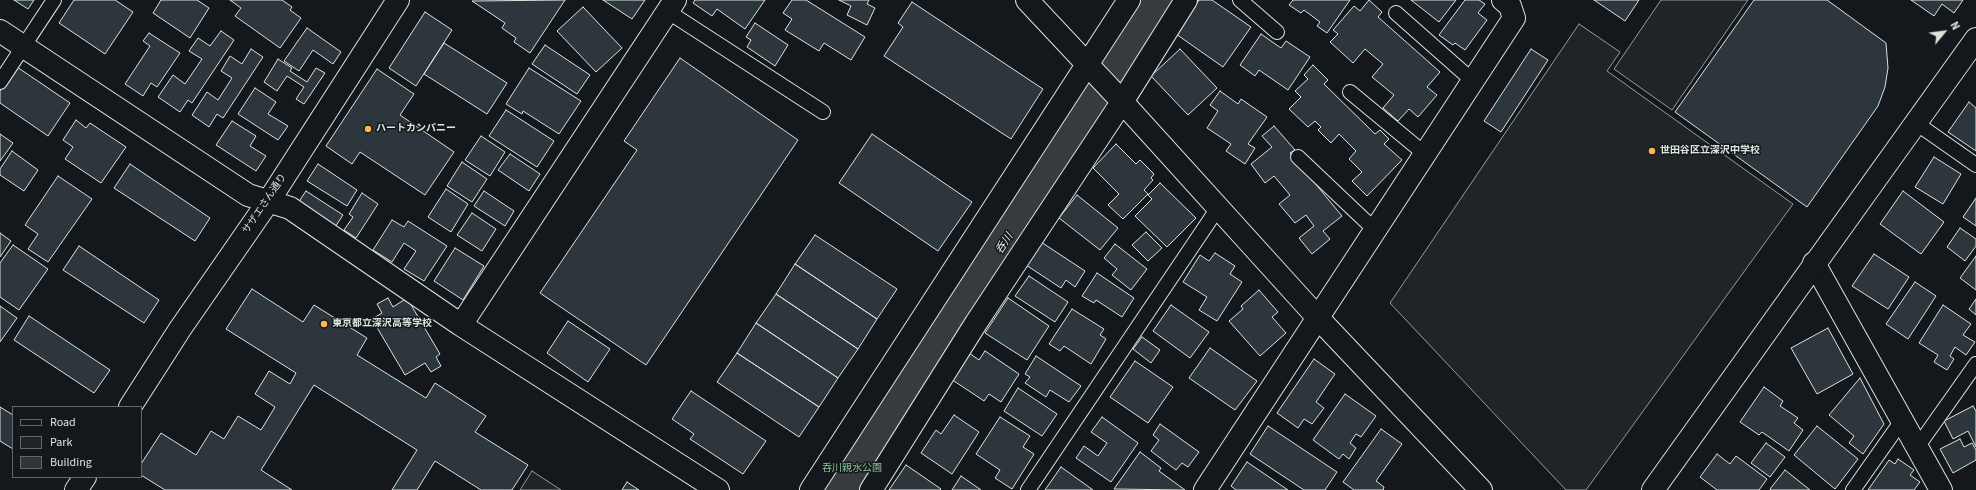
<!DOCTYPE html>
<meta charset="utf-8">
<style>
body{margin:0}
#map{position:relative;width:1976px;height:490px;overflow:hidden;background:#14181c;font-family:"Source Sans 3",sans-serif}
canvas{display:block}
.legend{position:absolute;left:12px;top:406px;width:130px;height:72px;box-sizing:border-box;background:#14181c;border:1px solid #626a69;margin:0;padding:5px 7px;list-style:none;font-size:12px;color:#d8e6dc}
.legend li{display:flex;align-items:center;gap:8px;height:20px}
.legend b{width:20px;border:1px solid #626a69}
.north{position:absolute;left:1924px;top:12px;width:40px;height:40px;-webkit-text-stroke:3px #14181c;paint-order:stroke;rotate:61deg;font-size:11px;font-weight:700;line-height:16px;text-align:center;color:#d8e6dc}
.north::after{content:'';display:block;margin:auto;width:14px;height:18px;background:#d8e6dc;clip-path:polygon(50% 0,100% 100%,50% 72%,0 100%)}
</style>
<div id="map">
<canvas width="1976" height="490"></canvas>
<ul class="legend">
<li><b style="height:5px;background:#14181c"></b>Road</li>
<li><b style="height:11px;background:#202428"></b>Park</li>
<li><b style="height:11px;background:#2c363c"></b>Building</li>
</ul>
<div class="north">N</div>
</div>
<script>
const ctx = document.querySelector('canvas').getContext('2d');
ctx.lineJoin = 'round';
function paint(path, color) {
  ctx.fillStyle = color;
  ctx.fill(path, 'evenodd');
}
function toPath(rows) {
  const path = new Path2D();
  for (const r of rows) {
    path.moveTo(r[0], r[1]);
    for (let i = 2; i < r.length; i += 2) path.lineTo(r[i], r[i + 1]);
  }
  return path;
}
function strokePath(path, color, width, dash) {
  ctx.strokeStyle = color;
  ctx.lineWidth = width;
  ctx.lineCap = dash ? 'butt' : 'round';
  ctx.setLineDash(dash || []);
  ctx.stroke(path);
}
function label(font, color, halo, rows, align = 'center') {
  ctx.font = font + ' "Source Sans 3","Noto Sans JP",sans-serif';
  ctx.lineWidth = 3;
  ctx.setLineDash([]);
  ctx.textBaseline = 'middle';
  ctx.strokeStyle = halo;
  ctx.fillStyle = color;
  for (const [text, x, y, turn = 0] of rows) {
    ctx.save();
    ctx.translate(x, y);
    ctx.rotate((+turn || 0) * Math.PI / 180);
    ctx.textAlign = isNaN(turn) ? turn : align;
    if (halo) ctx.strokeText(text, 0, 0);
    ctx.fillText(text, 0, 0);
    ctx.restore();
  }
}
const green = toPath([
 [1144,0,1177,0,1138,60,1115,43,1144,0],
 [1661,0,1748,0,1672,110,1614,69,1661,0],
 [1579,24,1620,52,1607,71,1793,204,1586,490,1566,490,1390,303,1579,24],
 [1074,108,1094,124,855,490,823,490,1074,108],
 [532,471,561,490,520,490,532,471]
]);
const river = toPath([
 [849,490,964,308,1165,0]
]);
const building = toPath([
 [14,0,34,0,28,9,14,0],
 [74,0,115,0,133,12,105,54,59,23,74,0],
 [161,0,197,0,209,8,190,38,153,13,161,0],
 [230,0,282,0,292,7,290,10,301,18,280,48,235,16,241,8,230,0],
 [565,0,530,53,514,42,516,38,502,28,505,23,472,1,565,0],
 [603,0,645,0,632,19,603,0],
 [695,0,765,0,745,29,717,9,712,16,693,3,695,0],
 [792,0,806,0,865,37,851,60,824,43,819,51,785,30,792,19,783,13,792,0],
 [839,0,869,0,867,4,875,8,867,25,847,15,851,6,839,0],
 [1199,0,1212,0,1251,27,1223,67,1176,34,1199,0],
 [1293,0,1350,0,1327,33,1317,26,1320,22,1304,10,1301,13,1289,5,1293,0],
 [1369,0,1382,12,1378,17,1440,72,1427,87,1437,95,1418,117,1409,109,1398,121,1383,108,1394,95,1372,77,1383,64,1365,49,1353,63,1330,42,1338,34,1333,30,1354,6,1360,11,1369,0],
 [1411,0,1456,0,1439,22,1411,0],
 [1465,0,1479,0,1485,4,1478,13,1487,20,1465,50,1455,43,1453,45,1439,35,1465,0],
 [1594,0,1639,0,1625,21,1594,0],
 [1754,0,1827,0,1886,43,1888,68,1885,87,1878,106,1807,207,1675,112,1754,0],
 [1911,0,1963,0,1954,13,1942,4,1934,16,1911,0],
 [912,2,1043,89,1011,139,884,56,903,27,898,23,912,2],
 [583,7,622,48,596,72,557,31,583,7],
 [425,12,452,30,416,86,389,68,425,12],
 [755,23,788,45,775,66,747,47,751,40,746,37,755,23],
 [307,28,341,52,333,64,313,50,299,71,284,61,307,28],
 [221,31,234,40,192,103,188,100,180,112,158,97,173,75,185,84,202,59,189,51,198,38,210,46,221,31],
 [149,33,180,53,157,87,151,83,143,96,125,84,150,46,143,41,149,33],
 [1261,34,1281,48,1286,41,1310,57,1288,90,1259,70,1255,76,1240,65,1261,34],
 [444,43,507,83,487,114,424,74,444,43],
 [545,45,590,75,577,94,532,64,545,45],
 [251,49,263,57,223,118,217,114,209,127,192,115,207,92,218,100,232,78,221,71,230,56,242,64,251,49],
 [1180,49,1217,88,1188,115,1151,76,1180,49],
 [1531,49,1548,60,1501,132,1484,121,1531,49],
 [680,58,798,140,646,365,540,293,637,150,624,141,680,58],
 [278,59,292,68,290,71,307,82,316,68,325,73,304,104,296,99,304,87,287,76,277,91,264,82,278,59],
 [1313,65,1328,80,1324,84,1375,134,1380,130,1389,139,1384,144,1402,160,1367,196,1352,181,1362,172,1349,159,1356,151,1339,134,1331,143,1318,130,1321,127,1315,121,1308,127,1289,109,1301,97,1295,91,1308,79,1304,75,1313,65],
 [17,67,70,103,48,136,0,103,0,91,17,67],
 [529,68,581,101,559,134,523,111,522,114,506,104,529,68],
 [377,69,414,94,400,115,454,152,425,195,360,152,352,164,326,146,377,69],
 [255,88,276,102,268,114,288,126,278,140,238,114,255,88],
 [1220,91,1238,104,1241,99,1267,117,1248,144,1255,148,1245,164,1226,151,1231,144,1207,128,1218,111,1210,105,1220,91],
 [1969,102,1976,108,1976,151,1948,132,1969,102],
 [506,110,554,141,537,167,489,136,506,110],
 [76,120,86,128,90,123,126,147,101,183,65,159,73,147,63,140,76,120],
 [232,121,256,136,250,146,266,156,256,171,216,145,232,121],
 [1274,126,1295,150,1290,153,1342,216,1323,231,1330,239,1312,254,1299,238,1314,226,1306,215,1295,223,1279,204,1290,195,1274,176,1265,183,1251,164,1272,147,1262,136,1274,126],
 [0,134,13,143,0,161,0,134],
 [872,134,972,202,938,251,839,183,872,134],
 [481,136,505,152,490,176,465,160,481,136],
 [1116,144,1136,164,1140,160,1154,174,1151,178,1153,180,1144,190,1148,194,1123,219,1108,205,1119,194,1093,168,1116,144],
 [12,151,38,170,24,191,0,175,0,169,12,151],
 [510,154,540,174,529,191,498,170,510,154],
 [1934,157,1961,174,1943,204,1915,187,1934,157],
 [462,162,487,179,472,202,447,186,462,162],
 [130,164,210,218,195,241,114,188,130,164],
 [318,164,357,190,347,206,307,181,318,164],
 [58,176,92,199,48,262,28,249,38,234,25,225,58,176],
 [1160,183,1196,218,1167,247,1135,216,1152,199,1148,195,1160,183],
 [446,189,468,204,451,232,428,217,446,189],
 [306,191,343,215,335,227,298,203,306,191],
 [484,191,514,211,505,226,474,206,484,191],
 [1903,191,1944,222,1921,254,1880,224,1903,191],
 [362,193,378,204,356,238,344,230,353,217,349,214,362,193],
 [1077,195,1118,228,1100,250,1059,218,1077,195],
 [1976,198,1976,226,1963,217,1976,198],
 [472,213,496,229,482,251,457,235,472,213],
 [392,220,404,227,408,221,447,246,424,281,404,269,416,251,404,243,392,262,373,250,392,220],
 [1960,228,1976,239,1976,246,1965,261,1947,247,1960,228],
 [1146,232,1162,248,1148,261,1132,245,1146,232],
 [0,233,11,241,0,257,0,233],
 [815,235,897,289,877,319,795,264,815,235],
 [1041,242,1085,271,1075,287,1066,280,1061,288,1026,265,1041,242],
 [1115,244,1147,269,1131,290,1112,275,1117,269,1104,258,1115,244],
 [13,245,48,269,19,310,0,297,0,263,13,245],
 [79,246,159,300,144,323,63,270,79,246],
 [455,248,484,266,463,300,434,281,455,248],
 [1215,253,1235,266,1230,274,1242,282,1217,321,1199,310,1207,297,1183,282,1200,255,1209,261,1215,253],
 [1874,254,1909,277,1888,309,1852,286,1874,254],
 [1976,256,1976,290,1960,278,1976,256],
 [795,264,877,319,858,349,776,294,795,264],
 [1097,273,1134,298,1122,317,1096,300,1094,303,1082,296,1097,273],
 [1029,276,1068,302,1055,322,1015,296,1029,276],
 [1915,282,1936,296,1908,339,1886,324,1915,282],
 [252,289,303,322,314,305,367,338,357,355,426,398,435,383,486,416,475,432,528,465,512,490,481,490,435,461,417,490,392,490,417,450,314,385,261,470,292,490,165,490,141,475,141,464,161,433,196,455,211,431,224,439,238,416,261,430,275,407,255,394,269,371,290,384,296,373,226,329,252,289],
 [1259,290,1278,312,1272,317,1286,333,1260,356,1229,321,1243,309,1241,306,1259,290],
 [776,294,858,349,838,378,756,323,776,294],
 [388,298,393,307,407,298,440,354,436,357,441,366,431,372,425,363,405,375,372,319,382,313,377,304,388,298],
 [1008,298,1049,326,1027,360,985,333,1008,298],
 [1976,299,1976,315,1969,309,1976,299],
 [1171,305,1209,332,1190,358,1153,331,1171,305],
 [1943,305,1971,324,1963,335,1975,342,1966,355,1955,347,1950,356,1954,359,1947,370,1934,362,1938,355,1919,343,1943,305],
 [0,306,17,318,0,342,0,306],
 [1072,309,1104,329,1100,335,1106,339,1091,364,1064,346,1060,351,1049,344,1072,309],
 [29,316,110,370,94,393,14,340,29,316],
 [568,321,610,349,588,382,547,353,568,321],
 [756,323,838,378,819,407,737,353,756,323],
 [1828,328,1853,374,1817,394,1791,348,1828,328],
 [1142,337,1160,350,1151,363,1133,349,1142,337],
 [1210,348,1257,381,1235,410,1189,378,1210,348],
 [985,351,1019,374,1001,402,989,394,984,401,951,379,969,353,979,360,985,351],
 [737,353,819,407,799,437,717,382,737,353],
 [1036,356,1081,386,1069,402,1050,390,1046,397,1025,383,1030,377,1025,374,1036,356],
 [1314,359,1335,374,1316,402,1324,408,1312,424,1304,419,1298,428,1277,413,1314,359],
 [1135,361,1173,387,1148,423,1110,397,1135,361],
 [1860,378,1884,424,1863,454,1849,443,1854,436,1829,415,1860,378],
 [1764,387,1783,401,1780,406,1798,418,1794,423,1803,430,1789,451,1762,432,1759,435,1740,422,1764,387],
 [1018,388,1057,414,1042,436,1004,411,1018,388],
 [691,391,766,441,743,474,690,439,694,434,672,419,691,391],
 [1345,394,1376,416,1361,437,1356,434,1350,443,1356,448,1349,459,1343,454,1339,459,1313,440,1345,394],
 [1973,406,1976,411,1976,447,1968,431,1953,439,1944,421,1973,406],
 [0,407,13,415,13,449,0,441,0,407],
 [954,415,979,432,952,474,921,453,936,430,941,434,954,415],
 [1000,417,1030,436,1023,447,1034,454,1012,489,995,478,1000,470,976,454,1000,417],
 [1102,417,1138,443,1111,482,1076,458,1084,446,1098,456,1107,443,1091,432,1102,417],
 [1160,424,1199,452,1188,467,1182,463,1176,470,1151,451,1159,440,1153,435,1160,424],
 [1268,426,1337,472,1325,490,1304,490,1250,454,1268,426],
 [1817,426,1858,459,1835,489,1794,455,1817,426],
 [1381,429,1402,444,1376,481,1384,487,1383,490,1354,490,1343,482,1381,429],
 [1960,439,1964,447,1972,443,1976,450,1976,460,1953,473,1940,449,1960,439],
 [1766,443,1785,457,1770,477,1751,463,1766,443],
 [1140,452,1161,468,1159,471,1185,490,1114,489,1140,452],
 [1717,454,1730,464,1736,456,1767,479,1759,490,1717,490,1700,477,1717,454],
 [1898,459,1914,470,1910,475,1920,482,1914,490,1868,490,1889,460,1895,464,1898,459],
 [1247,462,1288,490,1236,490,1231,486,1247,462],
 [906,465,941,489,940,490,889,490,906,465],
 [1061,467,1093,490,1045,490,1061,467],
 [1785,470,1810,490,1771,490,1770,489,1785,470],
 [961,476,981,490,952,490,961,476],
 [627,482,639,490,622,490,627,482]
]);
const service = toPath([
 [1240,0,1277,32],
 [667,11,823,112],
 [1396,13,1473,81],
 [0,82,54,0],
 [1350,92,1425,154],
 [1916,123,1976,165],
 [1298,157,1375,230],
 [1918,446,1976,364],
 [1028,490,1218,208],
 [1853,490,1903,419]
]);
const minor = toPath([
 [1027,0,1116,95,1319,319,1481,490],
 [0,31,248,195,290,208,461,325,718,490],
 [1814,263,1941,490],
 [461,325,675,0],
 [130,407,180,329,268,202,398,0],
 [76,490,85,477],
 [811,490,1129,0],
 [871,490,976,323,1122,102,1186,0],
 [1205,490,1514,18,1510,6,1503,0]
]);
const tertiary = toPath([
 [1653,490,1976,39]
]);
const markers = [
 [368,129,4,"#ffb74d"],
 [1652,151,4,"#ffb74d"],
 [324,324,4,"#ffb74d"]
];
const poiNames = [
 ["ハートカンパニー",376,129],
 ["世田谷区立深沢中学校",1660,151],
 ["東京都立深沢高等学校",332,324]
];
const streetNames = [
 ["サザエさん通り",265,204,-56]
];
const parkNames = [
 ["呑川親水公園",852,469]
];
const waterNames = [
 ["呑川",1005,244,-57]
];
paint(green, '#202428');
strokePath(green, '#939e99', 1);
strokePath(river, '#363b3e', 54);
paint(building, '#2c363c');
strokePath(building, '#d8e6dc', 1);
strokePath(service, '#d8e6dc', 16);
strokePath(minor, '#d8e6dc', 24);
strokePath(tertiary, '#d8e6dc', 24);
strokePath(service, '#14181c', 14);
strokePath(minor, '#14181c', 22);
strokePath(tertiary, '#14181c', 22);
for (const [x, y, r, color] of markers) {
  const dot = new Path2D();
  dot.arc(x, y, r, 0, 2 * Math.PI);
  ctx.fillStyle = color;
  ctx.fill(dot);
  strokePath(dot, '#14181c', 1.5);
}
label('bold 10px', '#d8e6dc', '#14181c', poiNames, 'left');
label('10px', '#d8e6dc', '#14181c', streetNames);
label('10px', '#8ac095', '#14181c', parkNames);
label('italic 11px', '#d8e6dc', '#14181c', waterNames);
</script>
